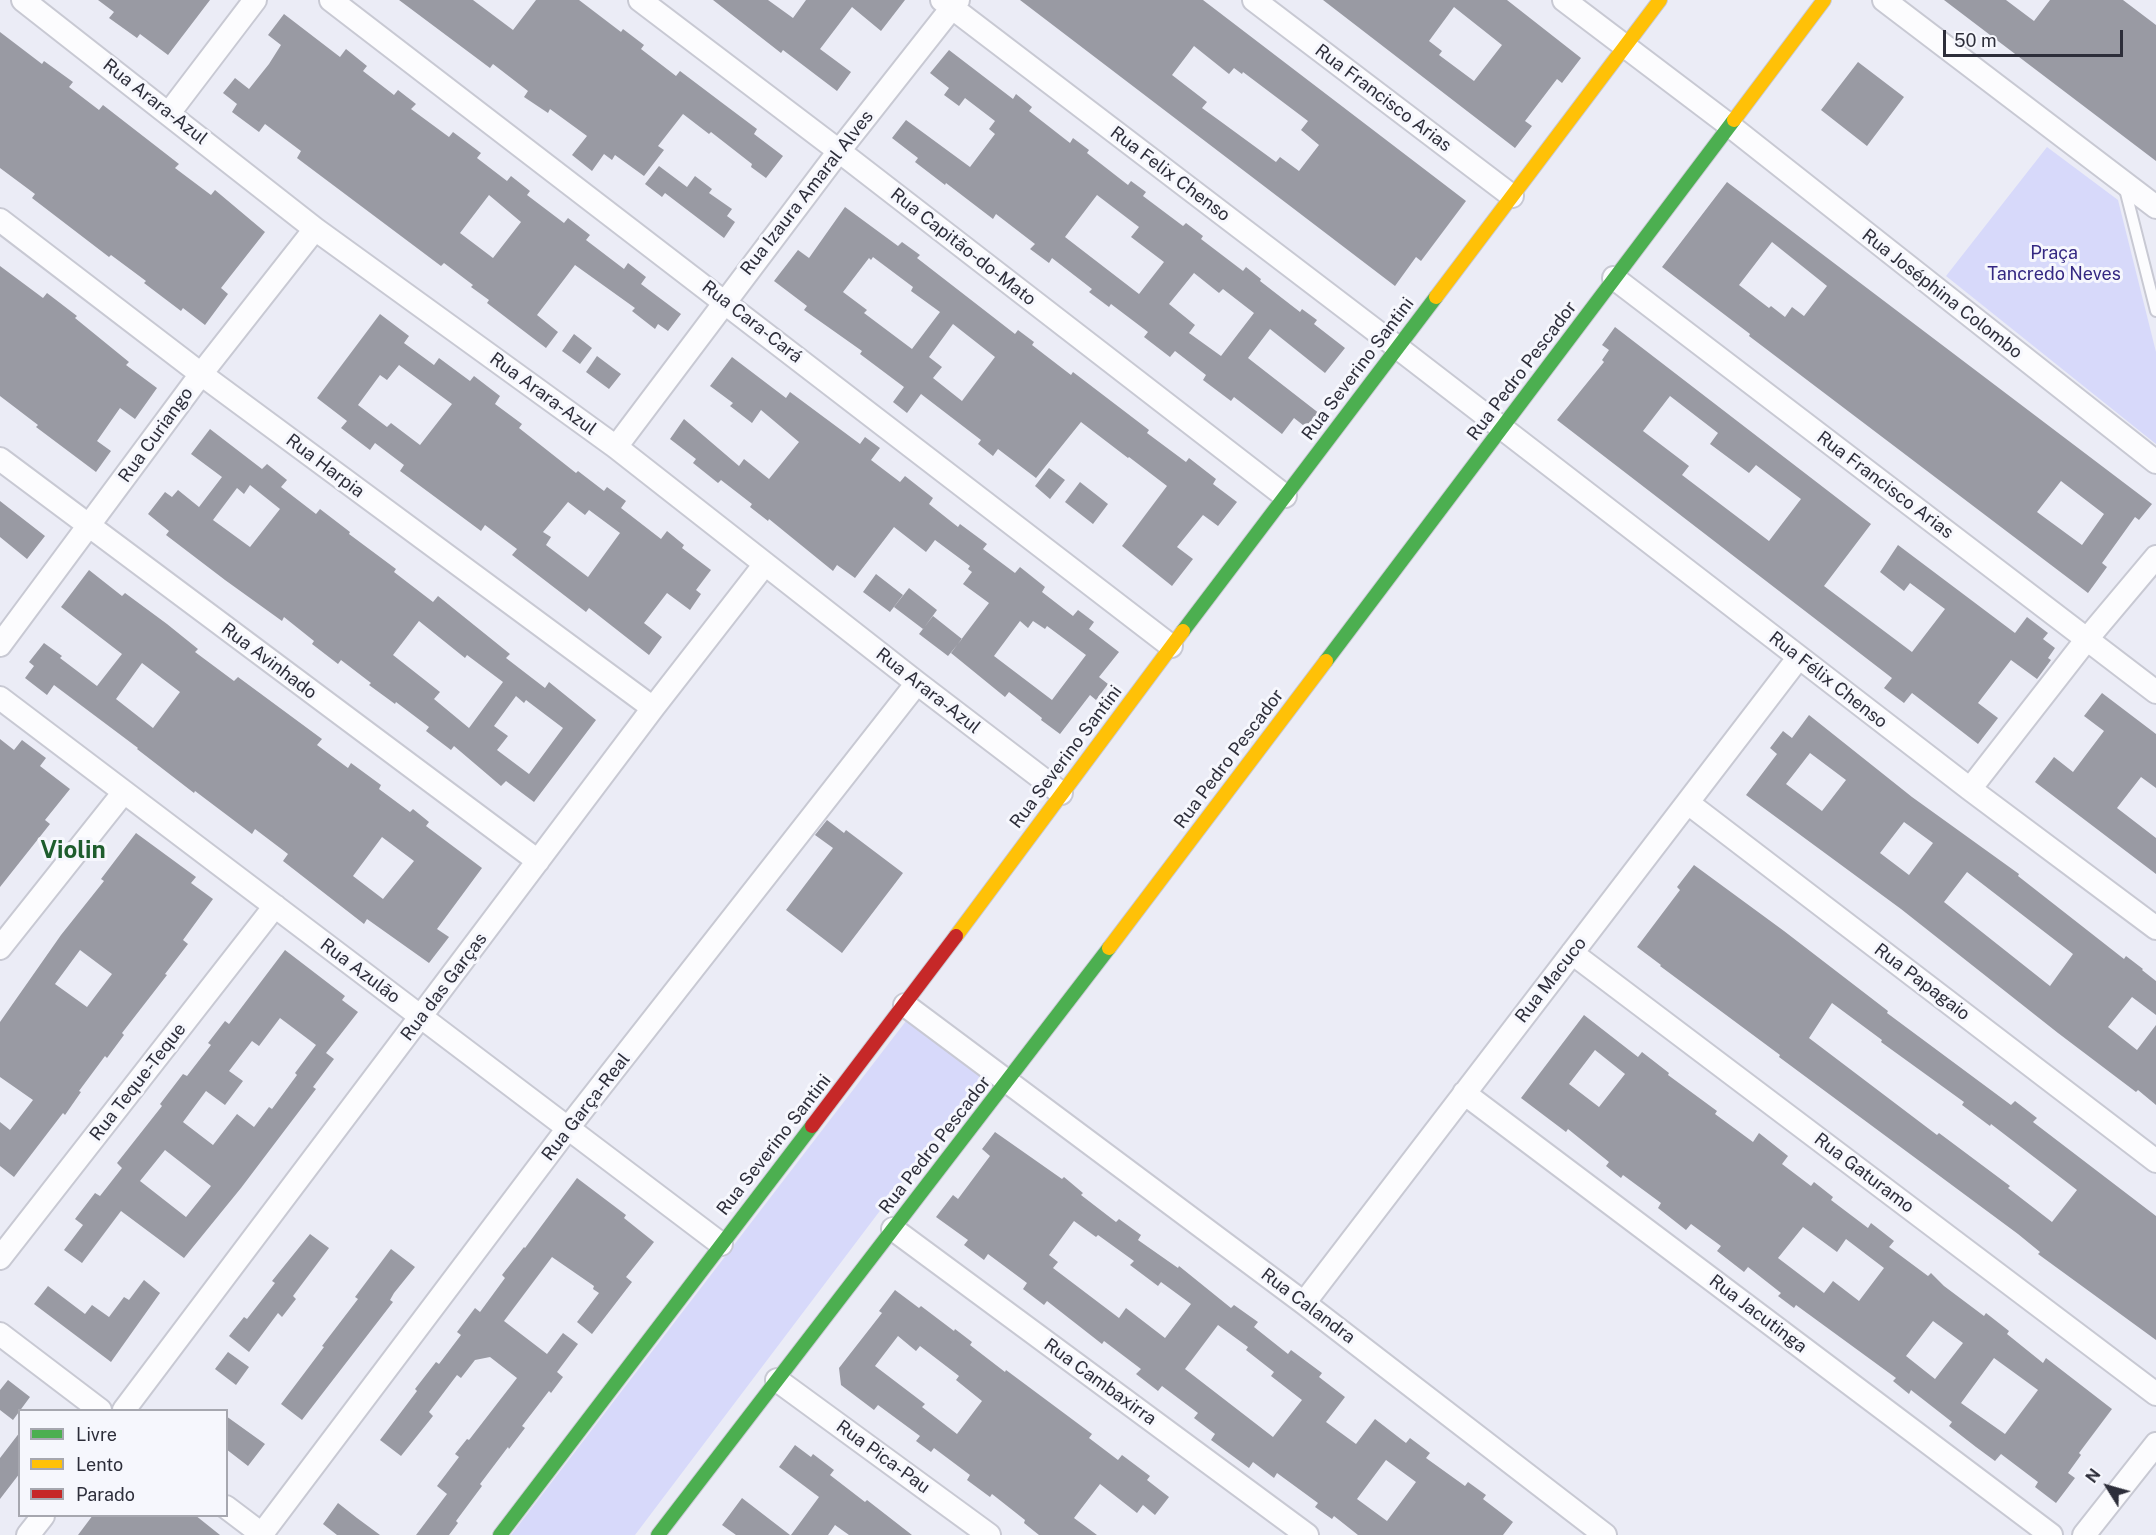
<!DOCTYPE html>
<meta charset="utf-8">
<style>
body{margin:0}
#map{position:relative;width:2156px;height:1535px;overflow:hidden;background:#ebecf6;font-family:"Public Sans",sans-serif}
canvas{display:block}
.legend{position:absolute;left:18px;top:1409px;width:210px;height:108px;box-sizing:border-box;background:#f6f7fd;border:2px solid #a6a7af;margin:0;padding:8px 10px;list-style:none;font-size:18px;color:#2d2e3a}
.legend li{display:flex;align-items:center;gap:12px;height:30px}
.legend b{width:30px;border:2px solid #a6a7af}
.north{position:absolute;left:2078px;top:1457px;width:60px;height:60px;-webkit-text-stroke:4px #f6f7fd;paint-order:stroke;rotate:307deg;font-size:16px;font-weight:700;line-height:24px;text-align:center;color:#2d2e3a}
.north::after{content:'';display:block;margin:auto;width:21px;height:27px;background:#2d2e3a;clip-path:polygon(50% 0,100% 100%,50% 72%,0 100%)}
.scale{position:absolute;left:1943px;top:30px;width:180px;height:27px;box-sizing:border-box;border:3px solid #2d2e3a;border-top:0;padding-left:8px;font-size:18px;line-height:21px;white-space:nowrap;color:#2d2e3a;-webkit-text-stroke:4px #f6f7fd;paint-order:stroke}
</style>
<div id="map">
<canvas width="2156" height="1535"></canvas>
<ul class="legend">
<li><b style="height:8px;background:#4caf50"></b>Livre</li>
<li><b style="height:8px;background:#ffc107"></b>Lento</li>
<li><b style="height:8px;background:#c62828"></b>Parado</li>
</ul>
<div class="north">N</div>
<div class="scale">50 m</div>
</div>
<script>
const ctx = document.querySelector('canvas').getContext('2d');
ctx.lineJoin = 'round';
function paint(path, color) {
  ctx.fillStyle = color;
  ctx.fill(path, 'evenodd');
}
function toPath(rows) {
  const path = new Path2D();
  for (const r of rows) {
    path.moveTo(r[0], r[1]);
    for (let i = 2; i < r.length; i += 2) path.lineTo(r[i], r[i + 1]);
  }
  return path;
}
function strokePath(path, color, width, dash) {
  ctx.strokeStyle = color;
  ctx.lineWidth = width;
  ctx.lineCap = dash ? 'butt' : 'round';
  ctx.setLineDash(dash || []);
  ctx.stroke(path);
}
function label(font, color, halo, rows, align = 'center') {
  ctx.font = font + ' "Public Sans",sans-serif';
  ctx.lineWidth = 6;
  ctx.setLineDash([]);
  ctx.textBaseline = 'middle';
  ctx.strokeStyle = halo;
  ctx.fillStyle = color;
  for (const [text, x, y, turn = 0] of rows) {
    ctx.save();
    ctx.translate(x, y);
    ctx.rotate((+turn || 0) * Math.PI / 180);
    ctx.textAlign = isNaN(turn) ? turn : align;
    if (halo) ctx.strokeText(text, 0, 0);
    ctx.fillText(text, 0, 0);
    ctx.restore();
  }
}
const green = toPath([
 [2047,147,2118,200,2156,352,2156,444,1946,276],
 [906,1021,981,1077,635,1535,511,1535]
]);
const building = toPath([
 [98,0,210,0,168,55,140,34,137,38,109,18,114,12],
 [399,0,473,0,513,30,536,0,579,0,621,32,623,29,644,45,641,49,676,76,680,71,721,102,757,129,754,134,783,156,766,178,751,167,752,164,711,132,709,134,683,114,658,146,664,150,644,176,615,155,612,160,604,154,592,171,572,155,587,136,550,109,548,113,524,97,528,91,493,64,490,68],
 [713,0,768,0,793,18,806,0,905,0,881,31,852,7,820,49,851,72,837,91,783,50,781,53],
 [1020,0,1203,0,1466,201,1421,261,1416,257,1395,286],
 [1194,46,1229,74,1234,68,1242,74,1243,72,1308,121,1301,130,1319,145,1299,171,1280,157,1276,162,1220,121,1202,108,1207,102,1172,75],
 [1323,0,1507,0,1581,58,1562,83,1557,79,1525,121,1532,126,1515,148],
 [1454,7,1502,45,1474,81,1439,55,1442,51,1429,41],
 [1944,0,2006,0,2034,21,2050,0,2123,0,2156,25,2156,161],
 [284,14,340,57,346,49,367,66,363,71,394,95,398,90,416,104,411,109,449,137,453,132,481,153,477,158,507,181,511,176,530,191,527,195,564,223,568,218,590,235,586,240,624,269,628,263,646,277,641,284,681,314,668,331,658,324,655,329,632,311,635,308,575,265,537,315,558,332,546,348,487,303,489,300,471,287,473,285,444,263,441,266,297,158,301,151,265,124,259,132,232,112,237,104,223,93,235,78,249,89,269,64,281,45,268,35],
 [489,195,521,222,493,258,460,233],
 [0,32,42,64,44,61,73,82,69,87,99,110,103,105,179,164,175,168,211,195,215,190,265,232,221,288,228,294,205,325,183,308,181,311,144,283,146,281,111,255,109,257,32,198,35,194,0,168],
 [949,50,1013,99,1016,94,1032,107,1029,111,1070,143,1073,138,1089,150,1087,153,1128,185,1131,181,1146,192,1143,196,1183,226,1186,223,1203,236,1201,239,1243,271,1246,267,1261,279,1260,281,1300,312,1302,309,1317,320,1314,324,1345,348,1325,373,1270,329,1248,358,1320,414,1308,429,1294,418,1282,434,1234,397,1231,401,1203,380,1206,375,1175,351,1170,357,1144,337,1148,332,1111,304,1109,307,1089,292,1092,289,1052,258,1049,263,1030,249,1035,244,996,214,993,219,946,183,945,185,915,162,918,158,892,138,906,120,970,167,995,134,989,129,995,121,965,98,959,106,944,95,949,88,930,73],
 [1097,195,1139,227,1131,237,1164,262,1139,294,1065,237],
 [1194,273,1219,293,1223,289,1254,313,1221,356,1189,333,1195,325,1169,304],
 [1858,62,1904,97,1867,146,1821,110],
 [659,166,687,187,695,176,712,189,709,193,732,209,727,216,735,222,724,238,665,193,662,197,645,184],
 [1727,182,2152,504,2139,520,2135,517,2102,563,2107,567,2088,593,1749,336,1750,334,1662,267],
 [1772,242,1827,286,1804,316,1792,307,1785,317,1771,306,1769,308,1739,285],
 [2061,481,2104,514,2082,545,2037,512],
 [845,207,898,246,902,242,920,255,917,258,1015,334,1018,330,1034,342,1032,345,1071,375,1073,372,1149,430,1147,433,1186,462,1189,458,1216,479,1213,484,1237,502,1218,526,1203,515,1177,547,1193,559,1172,586,1122,546,1167,486,1129,457,1128,458,1081,422,1036,478,998,449,993,456,978,444,981,440,921,394,907,413,893,402,904,387,860,354,862,351,804,310,807,306,774,281,798,250,809,258],
 [873,257,913,287,911,291,940,312,912,349,864,313,867,310,843,292,869,258,871,260],
 [953,324,995,357,962,401,933,378,942,367,929,357],
 [0,266,43,298,47,293,77,316,75,318,129,362,126,365,157,388,135,419,120,408,97,441,111,451,96,472,36,427,38,425,0,396],
 [380,314,409,336,404,343,434,365,439,358,470,381,474,376,500,396,495,404,522,424,519,428,576,473,578,471,604,491,607,487,626,501,621,508,661,539,667,531,684,545,682,548,711,570,696,590,701,594,690,610,667,593,644,623,662,637,649,655,589,608,586,612,512,555,517,549,485,525,481,531,400,471,404,465,375,443,370,450,341,428,347,421,317,398],
 [399,365,452,404,420,445,391,423,387,427,358,405,380,375,387,380],
 [568,502,585,515,589,510,620,533,588,577,546,545,551,537,543,532],
 [1615,327,1871,524,1824,586,1912,652,1945,609,1910,583,1904,591,1880,572,1898,545,2015,633,2027,617,2048,633,2043,639,2055,648,2048,658,2051,660,2037,679,2011,660,1978,703,1998,718,1978,744,1912,693,1904,703,1884,688,1892,678,1557,420,1604,362,1602,360,1609,350,1602,345],
 [1670,396,1718,433,1710,444,1749,473,1756,465,1801,499,1769,541,1682,475,1689,466,1643,431],
 [574,334,592,348,580,364,562,351],
 [597,356,621,374,609,389,586,372],
 [732,357,786,398,790,392,860,444,865,437,880,448,871,460,900,482,905,476,933,498,929,504,958,527,960,524,987,544,983,549,1015,573,1020,567,1045,587,1042,592,1073,616,1078,610,1094,622,1089,629,1119,652,1099,677,1108,684,1096,700,1090,695,1060,734,1041,720,1042,718,1009,692,1005,697,951,653,989,603,963,584,972,572,968,569,970,566,935,540,926,552,894,527,855,578,837,565,833,571,769,519,768,521,750,507,752,504,721,480,718,483,693,463,696,459,670,439,684,419,739,466,744,459,769,479,799,442,761,410,752,423,730,406,733,403,710,386],
 [1020,621,1028,628,1033,621,1045,629,1047,626,1086,655,1052,700,994,656],
 [210,429,262,469,267,464,287,480,281,487,316,514,320,509,350,532,349,534,396,569,394,572,433,602,438,596,510,654,506,658,545,688,549,682,596,720,534,802,506,781,501,786,454,746,451,750,426,731,429,727,396,702,395,704,369,685,371,683,341,660,338,664,312,644,314,641,284,617,282,621,225,580,166,535,169,531,148,514,165,492,172,497,178,490,199,507,222,477,191,454],
 [250,485,280,509,250,547,213,520,237,488,244,494],
 [419,621,465,658,467,655,503,682,469,728,434,699,440,692,393,655],
 [516,696,524,703,526,700,563,728,529,774,497,750,508,736,494,726],
 [1049,468,1065,480,1050,499,1035,486],
 [1080,482,1108,504,1093,524,1065,502],
 [0,501,45,536,27,559,0,537],
 [89,570,122,596,125,593,167,624,198,649,195,652,234,681,238,677,322,739,317,745,348,768,351,763,381,785,379,789,410,812,413,809,429,822,426,826,482,868,437,929,449,937,429,963,367,919,364,924,283,861,288,854,255,829,252,834,195,791,194,793,137,749,138,748,54,685,47,695,25,678,34,666,29,662,44,643,62,656,60,658,97,686,122,654,61,607],
 [142,663,180,692,153,728,116,699],
 [382,837,414,861,383,899,353,876],
 [876,574,903,595,890,612,863,592],
 [909,588,937,610,923,629,894,607],
 [933,616,962,639,948,656,919,634],
 [2102,693,2156,734,2156,788,2141,777,2117,808,2156,838,2156,874,2035,782,2054,757,2073,772,2104,731,2084,716],
 [1809,715,1912,797,2019,874,2018,876,2124,959,2126,956,2143,969,2142,970,2156,981,2156,1015,2132,997,2108,1027,2137,1050,2156,1025,2156,1105,2138,1090,2136,1092,2058,1033,1901,909,1746,795,1777,754,1770,748,1783,731,1792,738],
 [1810,753,1846,780,1822,811,1786,784],
 [1904,822,1933,843,1909,875,1880,853],
 [1967,872,2073,954,2050,986,1944,902],
 [0,739,14,750,22,740,46,758,40,766,70,789,45,820,50,824,0,887],
 [827,820,844,833,846,830,903,873,842,953,786,910,833,848,815,835],
 [136,833,196,877,191,883,213,899,183,940,188,944,165,974,167,975,122,1033,124,1035,107,1058,105,1056,79,1091,81,1092,65,1115,63,1113,14,1177,0,1166,0,1122,10,1130,33,1100,0,1077,0,1022,61,935,104,881,101,879],
 [80,950,112,974,87,1007,55,984],
 [1694,865,1784,931,1888,1011,1887,1013,2011,1105,2015,1101,2037,1118,2033,1122,2156,1216,2156,1340,2038,1254,2040,1252,2018,1234,1779,1057,1780,1055,1660,966,1661,965,1637,947,1680,890,1677,887],
 [1832,1003,1882,1040,1881,1042,1964,1102,1962,1105,1990,1126,1991,1124,2077,1190,2052,1222,2008,1188,2010,1186,1939,1133,1937,1135,1809,1038],
 [285,950,345,996,342,1000,358,1012,326,1053,334,1059,313,1087,316,1089,241,1188,184,1258,121,1211,82,1263,64,1250,83,1225,75,1219,95,1193,100,1196,122,1168,117,1163,162,1106,160,1104,183,1074,187,1076,211,1045,208,1043,225,1021,229,1024],
 [280,1018,316,1045,295,1073,297,1075,272,1109,269,1107,254,1127,237,1114,213,1145,183,1122,206,1091,225,1105,243,1081,229,1071,252,1041,259,1046],
 [165,1150,211,1186,186,1217,140,1181],
 [1584,1015,1638,1057,1642,1052,1669,1073,1668,1075,1717,1111,1715,1114,1753,1142,1759,1133,1788,1156,1782,1164,1811,1186,1814,1182,1833,1197,1831,1200,1868,1228,1871,1223,1894,1241,1889,1247,1928,1276,1931,1273,1944,1286,1984,1316,1986,1313,2009,1331,2007,1334,2043,1363,2046,1358,2112,1409,2079,1453,2081,1455,2068,1473,2075,1478,2056,1503,2035,1487,2038,1482,2001,1454,1995,1461,1976,1447,1949,1426,1952,1422,1911,1390,1909,1394,1893,1381,1896,1378,1796,1305,1794,1308,1778,1296,1781,1293,1748,1267,1744,1272,1717,1251,1721,1246,1691,1224,1686,1230,1658,1208,1661,1203,1623,1175,1621,1178,1606,1166,1609,1162,1568,1129,1566,1132,1521,1098],
 [1595,1050,1625,1074,1599,1107,1569,1084],
 [1803,1227,1837,1252,1846,1239,1884,1268,1859,1301,1833,1281,1824,1293,1778,1258],
 [1933,1321,1963,1343,1935,1379,1906,1356],
 [1994,1358,2038,1390,2005,1434,1961,1403],
 [995,1132,1062,1179,1064,1177,1083,1193,1081,1195,1116,1222,1119,1219,1141,1235,1138,1240,1178,1268,1179,1266,1231,1308,1234,1305,1258,1322,1254,1327,1288,1354,1291,1350,1322,1373,1319,1377,1345,1397,1326,1422,1356,1444,1375,1419,1406,1443,1410,1438,1430,1453,1426,1458,1465,1486,1468,1482,1486,1495,1483,1499,1513,1522,1503,1535,1358,1535,1334,1516,1332,1519,1315,1507,1318,1503,1277,1473,1274,1478,1253,1462,1249,1468,1211,1440,1215,1434,1194,1418,1198,1413,1162,1386,1158,1391,1136,1374,1141,1369,1104,1341,1102,1344,1047,1301,1044,1305,1023,1289,1027,1283,988,1254,984,1260,964,1245,968,1240,936,1217,953,1195,958,1199,990,1156,982,1149],
 [1074,1221,1096,1237,1098,1235,1134,1261,1130,1265,1158,1286,1161,1282,1191,1304,1165,1338,1126,1308,1119,1318,1053,1268,1058,1262,1049,1255],
 [1218,1325,1248,1347,1246,1350,1274,1372,1271,1376,1302,1400,1273,1437,1185,1369],
 [1386,1460,1416,1482,1387,1521,1357,1499],
 [577,1178,626,1215,624,1218,654,1242,626,1277,632,1282,592,1334,577,1322,599,1293,593,1289,594,1286,552,1257,504,1321,547,1354,563,1333,578,1344,557,1372,563,1377,551,1393,549,1391,522,1426,525,1428,509,1449,508,1447,480,1484,482,1486,456,1521,458,1523,449,1535,416,1535,447,1494,437,1486,459,1457,455,1454,467,1439,469,1440,517,1378,490,1357,475,1360,461,1378,457,1375,429,1412,433,1416,401,1456,380,1440,417,1391,415,1389,436,1362,439,1364,461,1335,457,1332,475,1308,480,1312,505,1278,502,1275,524,1247,525,1248],
 [310,1234,329,1248,293,1296,296,1299,282,1317,278,1313,249,1352,229,1336,244,1317,247,1319,275,1283,272,1281],
 [391,1249,415,1267,394,1293,390,1300,393,1302,302,1420,281,1404,324,1347,322,1346,358,1299,355,1297],
 [144,1280,160,1293,111,1362,34,1304,48,1286,85,1314,92,1305,109,1317,124,1297,129,1300],
 [895,1290,919,1308,921,1306,954,1331,955,1329,972,1342,970,1345,1005,1372,1006,1370,1092,1434,1089,1438,1118,1460,1122,1455,1150,1476,1147,1480,1169,1497,1155,1515,1143,1505,1137,1513,1100,1484,1074,1518,1097,1535,1039,1535,1024,1523,1025,1520,992,1494,990,1497,967,1480,970,1475,934,1448,931,1452,916,1441,920,1436,878,1405,874,1410,841,1385,839,1368,882,1313,879,1311],
 [898,1336,916,1351,920,1346,959,1376,956,1380,982,1401,957,1434,922,1407,925,1404,875,1366],
 [228,1352,249,1367,236,1385,215,1369],
 [8,1380,30,1397,13,1420,0,1410,0,1390],
 [226,1416,265,1444,248,1466,226,1449],
 [20,1432,20,1473,0,1499,0,1458],
 [795,1445,811,1457,813,1454,834,1470,830,1475,865,1502,867,1500,912,1535,849,1535,835,1525,828,1535,791,1535,819,1497,779,1467],
 [742,1498,790,1535,736,1535,722,1525],
 [338,1503,357,1518,380,1535,337,1535,323,1524],
 [93,1515,195,1515,220,1535,78,1535]
]);
const lane = toPath([
 [2124,185,2156,311]
]);
const street = toPath([
 [23,0,315,229,616,447,917,683,1061,793],
 [331,0,1171,646],
 [640,0,839,151,1285,496],
 [942,0,1397,347,1970,789,2156,928],
 [1254,0,1512,196],
 [1564,0,1729,125,2156,462],
 [1884,0,2156,207],
 [169,113,255,0],
 [0,220,201,374,653,708],
 [1614,278,2156,692],
 [616,447,839,151,958,0],
 [0,459,538,861],
 [0,645,201,374,315,229],
 [0,698,721,1244],
 [1970,789,2087,639,2156,557],
 [1688,803,2156,1161],
 [0,948,124,792],
 [1572,953,2156,1394],
 [905,1005,1304,1303,1605,1535],
 [1464,1093,2051,1535],
 [893,1229,1307,1535],
 [0,1258,275,906],
 [1304,1303,1799,657],
 [0,1334,100,1410],
 [777,1380,989,1535],
 [124,1410,653,708,765,564],
 [226,1507,263,1535],
 [28,1535,43,1516],
 [261,1535,568,1128,917,683],
 [2084,1535,2156,1444]
]);
const fast = toPath([
 [1183,631,1436,297],
 [1326,661,1734,120],
 [500,1535,812,1126],
 [658,1535,1109,948]
]);
const slow = toPath([
 [1734,120,1824,0],
 [1436,297,1660,0],
 [956,936,1183,631],
 [1109,948,1326,661]
]);
const jam = toPath([
 [812,1126,956,936]
]);
const streetNames = [
 ["Rua Francisco Arias",1383,98,37],
 ["Rua Arara-Azul",155,102,38],
 ["Rua Felix Chenso",1170,174,37],
 ["Rua Izaura Amaral Alves",807,193,-52],
 ["Rua Capitão-do-Mato",963,247,38],
 ["Rua Joséphina Colombo",1942,294,38],
 ["Rua Cara-Cará",752,322,38],
 ["Rua Severino Santini",1358,369,-53],
 ["Rua Pedro Pescador",1522,371,-53],
 ["Rua Arara-Azul",543,394,36],
 ["Rua Curiango",156,435,-54],
 ["Rua Harpia",325,466,37],
 ["Rua Francisco Arias",1885,485,37],
 ["Rua Avinhado",269,661,37],
 ["Rua Félix Chenso",1828,680,38],
 ["Rua Arara-Azul",928,691,38],
 ["Rua Severino Santini",1066,757,-53],
 ["Rua Pedro Pescador",1229,759,-53],
 ["Rua Azulão",360,971,37],
 ["Rua Macuco",1551,980,-52],
 ["Rua Papagaio",1922,982,37],
 ["Rua das Garças",444,987,-53],
 ["Rua Teque-Teque",138,1082,-52],
 ["Rua Garça-Real",586,1107,-52],
 ["Rua Severino Santini",774,1145,-52],
 ["Rua Pedro Pescador",935,1145,-52],
 ["Rua Gaturamo",1864,1173,37],
 ["Rua Calandra",1308,1306,37],
 ["Rua Jacutinga",1758,1314,37],
 ["Rua Cambaxirra",1100,1382,36],
 ["Rua Pica-Pau",883,1457,36]
];
const parkNames = [
 ["Praça",2054,253],
 ["Tancredo Neves",2054,274]
];
const districtNames = [
 ["Violin",73,851]
];
paint(green, '#d7d9fa');
paint(building, '#999aa3');
strokePath(lane, '#c8c9d3', 14);
strokePath(street, '#c8c9d3', 26);
strokePath(fast, '#c8c9d3', 16);
strokePath(slow, '#c8c9d3', 16);
strokePath(jam, '#c8c9d3', 16);
strokePath(lane, '#fcfcfe', 10);
strokePath(street, '#fcfcfe', 22);
strokePath(fast, '#4caf50', 14);
strokePath(slow, '#ffc107', 14);
strokePath(jam, '#c62828', 14);
label('18px', '#2d2e3a', '#f6f7fd', streetNames);
label('18px', '#342882', '#f6f7fd', parkNames);
label('bold 24px', '#1e5d2d', '#f6f7fd', districtNames);
</script>
